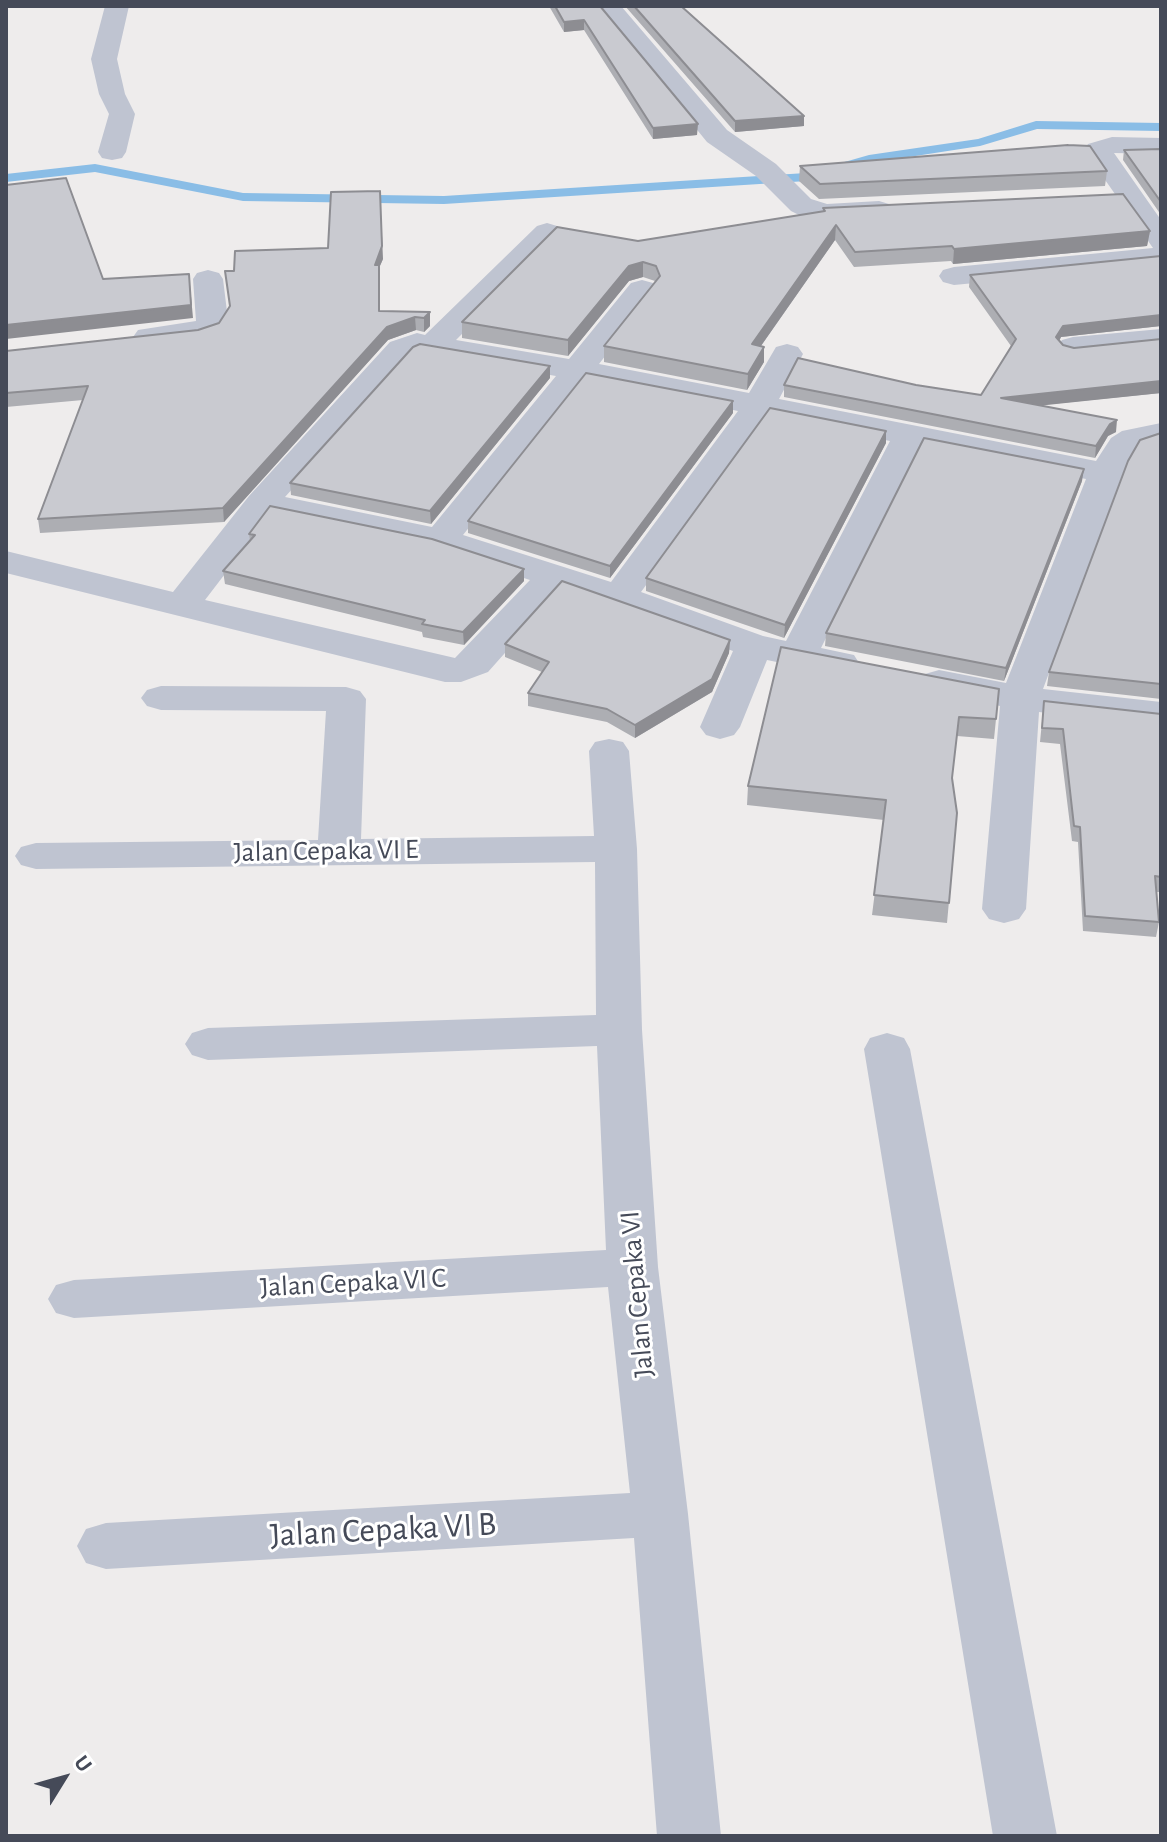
<!DOCTYPE html>
<style>
body{margin:0}
#map{position:relative;width:1167px;height:1842px;overflow:hidden;background:#eeecec;font-family:"Alegreya Sans",sans-serif}
canvas{display:block}
.frame{position:absolute;inset:0;border:8px solid #454a58;pointer-events:none}
.north{position:absolute;left:24px;top:1738px;width:80px;height:80px;-webkit-text-stroke:6px #fff;paint-order:stroke;rotate:53deg;font-size:22px;font-weight:700;line-height:32px;text-align:center;color:#454a58}
.north::after{content:'';display:block;margin:auto;width:28px;height:36px;background:#454a58;clip-path:polygon(50% 0,100% 100%,50% 72%,0 100%)}
</style>
<div id="map">
<canvas width="1167" height="1842"></canvas>
<div class="frame"></div>
<div class="north">U</div>
</div>
<script>
const ctx = document.querySelector('canvas').getContext('2d');
ctx.lineJoin = 'round';
function toPath(rows) {
  const path = new Path2D();
  for (const r of rows) {
    path.moveTo(r[0], r[1]);
    for (let i = 2; i < r.length; i += 2) path.lineTo(r[i], r[i + 1]);
  }
  return path;
}
function paint(path, color) {
  ctx.fillStyle = color;
  ctx.fill(path, 'evenodd');
}
function strokePath(path, color, width, dash) {
  ctx.strokeStyle = color;
  ctx.lineWidth = width;
  ctx.lineCap = dash ? 'butt' : 'round';
  ctx.setLineDash(dash || []);
  ctx.stroke(path);
}
function label(font, color, halo, rows, align = 'center') {
  ctx.font = font + ' "Alegreya Sans",sans-serif';
  ctx.lineWidth = 6;
  ctx.setLineDash([]);
  ctx.textBaseline = 'middle';
  ctx.strokeStyle = halo;
  ctx.fillStyle = color;
  for (const [text, x, y, turn = 0] of rows) {
    ctx.save();
    ctx.translate(x, y);
    ctx.rotate((+turn || 0) * Math.PI / 180);
    ctx.textAlign = isNaN(turn) ? turn : align;
    if (halo) ctx.strokeText(text, 0, 0);
    ctx.fillText(text, 0, 0);
    ctx.restore();
  }
}
const stream = toPath([
 [1036,121,1161,123,1161,131,1037,129,980,146,870,163,807,181,444,204,243,201,95,172,6,182,6,174,95,164,243,193,444,196,806,173,869,155,978,139,1036,121]
]);
const minor = toPath([
 [105,6,129,6,117,59,125,94,135,114,126,152,122,158,112,160,102,158,98,152,109,114,99,94,91,59,105,6],
 [596,6,621,6,727,130,776,164,811,199,827,204,879,201,889,204,893,210,889,216,827,222,803,217,791,211,756,176,707,142,596,6],
 [1112,137,1161,138,1161,154,1114,153,1161,220,1161,265,954,285,943,282,939,276,943,270,954,267,1153,248,1084,150,1088,144,1112,137],
 [547,223,557,226,562,232,557,238,456,340,569,359,631,283,642,280,653,283,657,289,599,364,749,393,776,347,787,344,798,347,803,354,779,399,1096,461,1111,438,1122,431,1161,423,1161,443,1136,451,1123,473,1043,689,1161,702,1161,726,1039,712,1026,909,1019,919,1004,923,989,919,982,909,1000,706,925,690,920,682,925,674,939,670,1006,683,1086,479,921,447,821,648,854,655,859,663,854,671,840,675,767,660,740,727,734,735,720,739,706,735,700,727,733,651,561,590,488,672,461,682,445,682,6,573,6,551,173,592,249,496,390,342,417,333,425,335,537,226,547,223],
 [420,353,556,376,432,527,285,497,412,356,420,353],
 [585,381,738,411,611,582,463,535,585,381],
 [768,417,890,441,786,641,763,636,641,592,768,417],
 [270,515,433,549,530,580,455,658,205,600,270,515],
 [208,270,219,273,223,279,228,320,219,334,199,340,149,346,138,344,133,337,138,330,196,321,193,279,197,273,208,270],
 [1161,329,1161,347,1073,357,1062,354,1057,347,1062,340,1073,337,1161,329],
 [161,686,346,687,360,691,366,699,361,839,594,836,589,751,595,742,609,739,623,742,629,751,637,849,642,1030,658,1267,688,1514,721,1836,657,1836,634,1538,106,1569,86,1563,77,1546,86,1529,106,1523,630,1493,608,1287,74,1318,56,1313,48,1299,56,1285,74,1280,606,1250,597,1046,208,1060,192,1055,185,1044,192,1033,208,1028,596,1015,595,862,36,869,21,865,15,856,21,847,36,843,318,840,326,711,161,710,147,706,141,698,147,690,161,686],
 [887,1033,904,1038,910,1049,1057,1836,993,1836,864,1049,870,1038,887,1033]
]);
const wall = toPath([
 [549,6,600,6,697,135,653,139,584,30,564,32],
 [625,6,681,6,804,126,735,132],
 [1161,149,1161,215,1123,160,1124,150],
 [800,166,1107,171,1105,186,819,199,799,181],
 [823,208,1150,231,1147,246,953,264,951,261,854,267,835,240,761,346,764,362,747,390,604,362,604,346,655,281,643,277,629,281,568,356,462,338,462,322,638,241,823,211],
 [1161,256,1161,326,1061,337,1059,341,1063,345,1074,348,1161,339,1161,393,1041,405,1116,432,1108,436,1095,458,784,397,784,385,916,385,981,395,1011,346,969,287,970,275],
 [383,259,379,268,380,311,430,312,430,326,424,332,416,330,388,340,224,522,40,533,38,519,83,400,6,407,6,351,198,330,219,323],
 [550,378,431,524,291,495,290,483],
 [733,413,610,578,468,533,468,521],
 [886,431,886,443,784,638,646,591,646,578],
 [1161,433,1161,699,1047,686,1049,672],
 [1082,481,1004,681,825,646,826,633],
 [249,534,524,569,524,581,464,645,423,637,422,632,225,584,223,571,250,541],
 [730,640,729,653,712,692,635,738,607,722,528,706,528,693,542,672,505,657,505,644],
 [999,689,994,739,957,736,952,778,957,813,947,923,872,915,884,820,747,805,748,786],
 [1044,701,1161,714,1161,892,1156,892,1159,922,1156,937,1083,931,1078,842,1072,841,1060,744,1040,742]
]);
const shadedWall = toPath([
 [584,20,584,30,564,32,564,22],
 [804,116,804,126,735,132,735,121],
 [698,124,697,135,653,139,653,128],
 [380,191,383,259,379,268,379,324,375,265],
 [836,225,835,240,751,360,752,344],
 [1150,231,1147,246,953,264,954,249],
 [643,262,643,277,629,281,568,356,568,340,629,266],
 [189,274,193,318,6,339,6,325],
 [430,312,430,326,424,332,424,318],
 [1161,315,1161,326,1061,337,1055,349,1056,337,1063,326],
 [415,317,416,330,388,340,224,522,223,508,387,327],
 [764,347,764,362,747,390,748,374],
 [550,366,550,378,431,524,430,511],
 [1161,381,1161,393,999,410,1001,398],
 [733,401,733,413,610,578,610,566],
 [1117,420,1116,432,1108,436,1095,458,1096,446,1110,424],
 [886,431,886,443,784,638,785,625],
 [1084,469,1082,481,1004,681,1006,668],
 [524,569,524,581,464,645,463,632],
 [730,640,729,653,712,692,635,738,635,725]
]);
const building = toPath([
 [555,6,600,6,698,124,653,128,584,20,564,22,555,6],
 [634,6,681,6,804,116,735,121,634,6],
 [1068,145,1090,146,1107,171,820,184,800,166,1068,145],
 [1161,149,1161,202,1124,150,1161,149],
 [66,178,103,279,189,274,191,305,6,325,6,185,66,178],
 [380,191,382,246,375,265,379,265,379,311,430,312,424,318,415,317,387,327,223,508,38,519,88,386,6,393,6,351,198,330,219,323,230,306,225,271,234,271,235,251,328,248,331,192,380,191],
 [1123,194,1150,231,954,249,952,246,855,252,836,225,752,344,764,347,748,374,604,346,660,276,656,266,643,262,629,266,568,340,462,322,557,227,638,241,825,211,823,208,1123,194],
 [1161,256,1161,315,1063,326,1056,337,1063,345,1074,348,1161,339,1161,381,1001,398,1117,420,1110,424,1096,446,784,385,798,358,916,385,981,395,1016,339,970,275,1161,256],
 [420,344,550,366,430,511,290,483,413,347,420,344],
 [586,373,733,401,610,566,468,521,586,373],
 [770,408,886,431,785,625,646,578,770,408],
 [1161,433,1161,684,1049,672,1128,461,1140,440,1161,433],
 [924,438,1084,469,1006,668,826,633,924,438],
 [270,506,432,539,524,569,463,632,422,624,425,620,223,571,255,535,249,534,270,506],
 [562,581,730,640,712,679,635,725,607,709,528,693,549,662,505,644,562,581],
 [781,647,999,689,996,719,959,717,952,778,957,813,949,903,874,895,886,800,748,786,781,647],
 [1044,701,1161,714,1161,877,1155,876,1159,922,1085,916,1080,827,1074,826,1063,729,1042,728,1044,701]
]);
const streetNames = [
 ["Jalan Cepaka VI E",326,851,-1],
 ["Jalan Cepaka VI C",353,1283,-3],
 ["Jalan Cepaka VI",637,1294,-95]
];
const nearStreetnames = [
 ["Jalan Cepaka VI B",383,1530,-3]
];
paint(stream, '#8abde6');
paint(minor, '#bfc4d1');
paint(wall, '#adaeb3');
paint(shadedWall, '#8d8d92');
paint(building, '#c9cad0');
strokePath(building, '#8d8d92', 2);
label('28px', '#454a58', '#fff', streetNames);
label('34px', '#454a58', '#fff', nearStreetnames);
</script>
